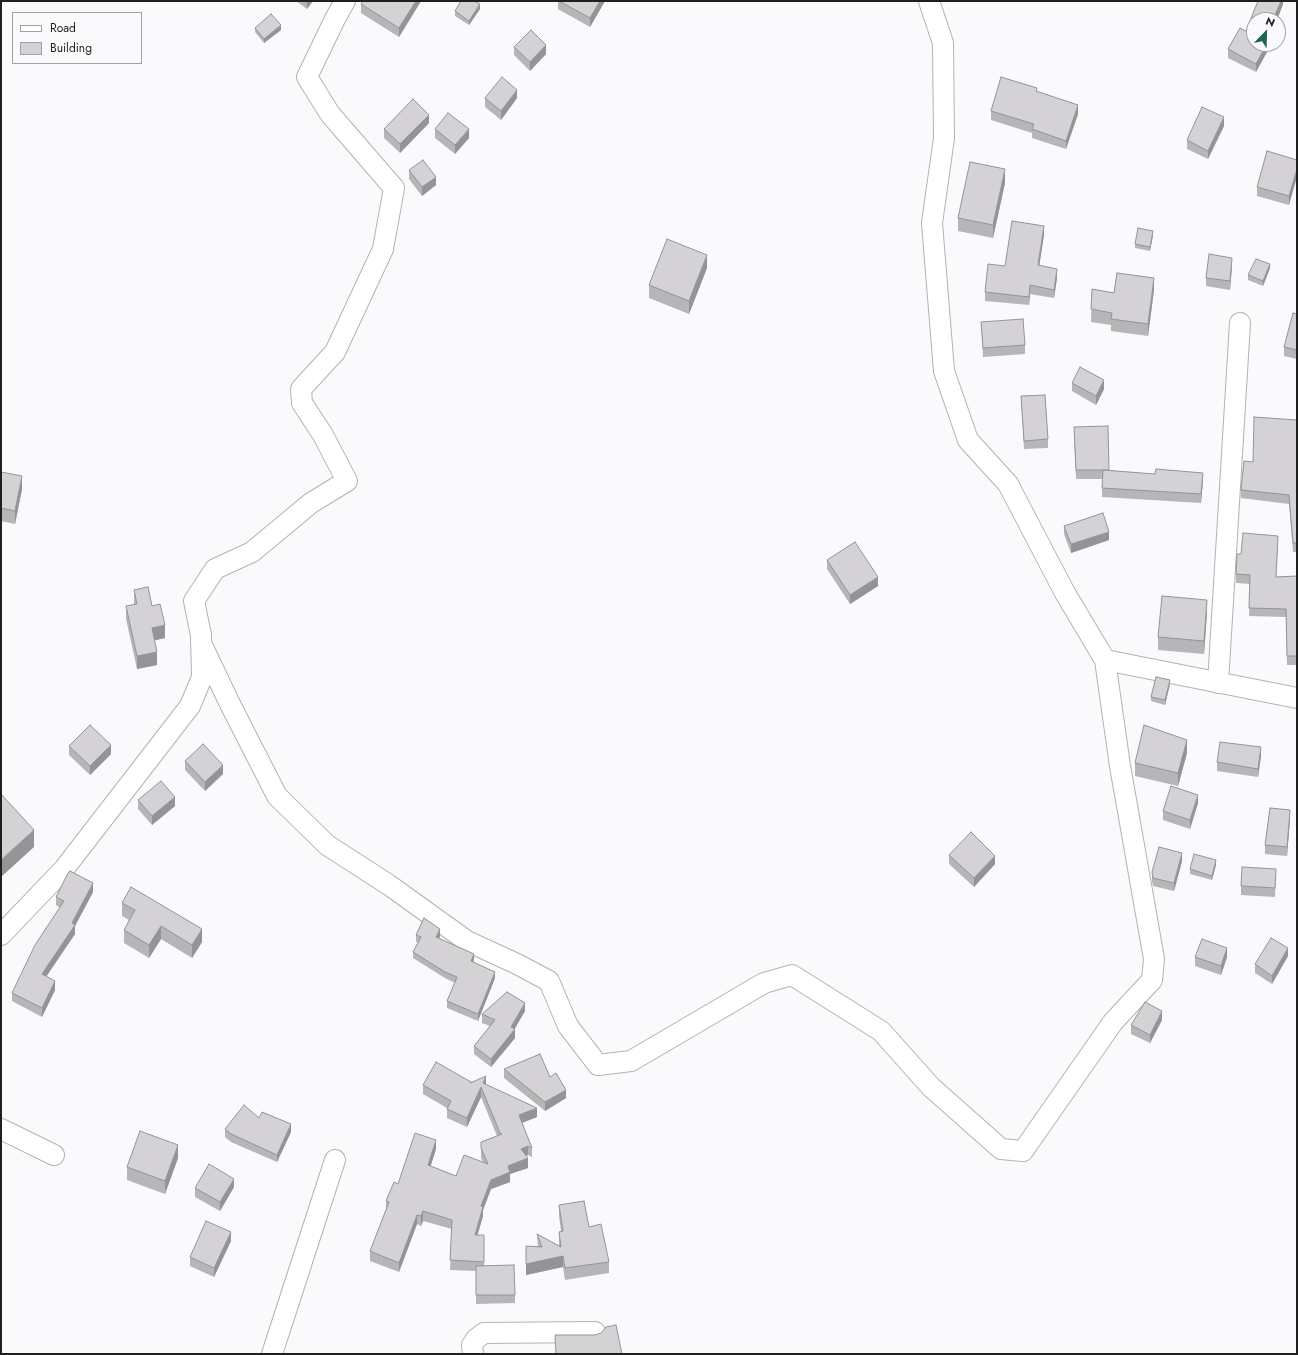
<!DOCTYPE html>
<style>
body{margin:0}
#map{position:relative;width:1298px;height:1355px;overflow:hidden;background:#faf9fc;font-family:Jost,sans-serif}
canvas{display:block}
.frame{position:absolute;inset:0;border:2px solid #1f1f20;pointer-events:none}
.legend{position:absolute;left:12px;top:12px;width:130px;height:52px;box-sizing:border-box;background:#faf9fc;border:1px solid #a2a2a4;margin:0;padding:5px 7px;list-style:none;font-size:12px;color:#1f1f20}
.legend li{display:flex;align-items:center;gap:8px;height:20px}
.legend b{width:20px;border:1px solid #a2a2a4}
.north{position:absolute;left:1246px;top:12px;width:40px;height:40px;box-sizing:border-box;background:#faf9fc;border:1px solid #a2a2a4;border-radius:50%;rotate:23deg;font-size:11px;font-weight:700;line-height:16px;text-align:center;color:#1f1f20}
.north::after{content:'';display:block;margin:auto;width:14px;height:18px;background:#216454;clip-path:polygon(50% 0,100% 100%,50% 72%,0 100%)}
</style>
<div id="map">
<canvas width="1298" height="1355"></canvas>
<div class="frame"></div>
<ul class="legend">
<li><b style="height:5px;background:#fff"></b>Road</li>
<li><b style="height:11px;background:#d4d2d5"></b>Building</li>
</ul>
<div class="north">N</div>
</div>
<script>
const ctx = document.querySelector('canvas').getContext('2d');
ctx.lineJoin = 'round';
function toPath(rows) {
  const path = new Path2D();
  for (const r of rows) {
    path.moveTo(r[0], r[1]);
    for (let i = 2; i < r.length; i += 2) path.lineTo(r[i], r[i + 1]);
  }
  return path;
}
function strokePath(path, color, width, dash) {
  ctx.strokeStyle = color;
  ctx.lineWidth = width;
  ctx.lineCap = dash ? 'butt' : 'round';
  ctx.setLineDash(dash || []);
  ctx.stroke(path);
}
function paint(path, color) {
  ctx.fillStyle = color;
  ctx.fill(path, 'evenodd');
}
const minor = toPath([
 [929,1,943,43,944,138,932,223,944,371,968,440,1008,484,1065,593,1105,660,1297,698],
 [201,643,230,704,277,796,327,845,389,885,467,941,517,964,549,981,568,1026,598,1065,631,1061,764,983,792,975,881,1031,931,1087,1001,1149,1023,1151,1113,1022,1152,980,1154,959,1120,766,1105,660],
 [1218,683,1240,323],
 [1,935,64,869,190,706,202,677,201,635,194,601,215,569,252,552,311,503,347,481,323,435,302,403,301,389,335,352,383,249,394,188,330,114,307,77,335,19,345,1],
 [1,1129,54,1155],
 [272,1354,335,1160],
 [473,1354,472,1345,476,1339,484,1333,595,1332]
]);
const wall = toPath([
 [296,1,313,1,307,9],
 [421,1,399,37,361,13,361,4],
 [558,1,605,1,590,27,558,9],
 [1258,1,1283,1,1283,4,1277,20,1254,20,1254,44,1267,44,1267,52,1256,72,1228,58,1228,49,1240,28,1246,31],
 [480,9,469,25,455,16,455,11],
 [255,28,281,30,264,43,255,32],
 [514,47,546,54,530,71,514,55],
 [485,98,517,98,501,120,485,107],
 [991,111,1078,114,1066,149,1032,138,1032,133,991,120],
 [429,123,400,153,384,138,384,129],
 [1224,126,1208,159,1187,149,1187,140],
 [435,129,469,138,455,154,435,138],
 [1297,160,1289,205,1257,196,1257,187],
 [409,170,436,185,422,196,409,179],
 [1005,183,993,238,958,231,958,218],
 [1044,235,1039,266,1057,278,1054,298,1030,294,1029,305,985,301,985,292,1005,266],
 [1153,235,1150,251,1135,248,1135,244],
 [1232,266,1230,290,1206,286,1206,278],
 [707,268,689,314,649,298,649,285],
 [1270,268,1263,286,1248,280,1248,275],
 [1092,289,1114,293,1154,290,1148,336,1111,331,1111,325,1091,322],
 [1297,314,1297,359,1284,356,1284,347],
 [981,322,1025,345,1025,354,983,357],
 [1072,383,1104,389,1096,405,1072,391],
 [1021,396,1048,439,1048,448,1024,449],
 [1297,420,1297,552,1293,552,1289,504,1241,498,1241,490],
 [1074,436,1109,470,1203,481,1201,503,1102,497,1102,479,1076,479],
 [1,472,22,489,15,524,1,521],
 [1064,526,1109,540,1071,553,1064,534],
 [1278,545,1276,577,1297,576,1297,665,1287,665,1286,617,1249,616,1250,584,1236,583,1236,574],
 [827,560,878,586,850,604,827,569],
 [134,590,165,638,154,640,157,665,137,669,126,619,126,606,134,605],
 [1207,613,1204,654,1158,650,1158,637],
 [1170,684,1165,705,1151,701,1151,697],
 [69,746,111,754,90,775,69,755],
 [1187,753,1178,786,1135,776,1135,763],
 [1261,756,1258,777,1217,771,1217,762],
 [185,761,223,774,205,791,185,770],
 [138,800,175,806,152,825,138,809],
 [1198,803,1190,829,1163,820,1163,811],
 [1290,819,1287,856,1265,854,1265,845],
 [949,855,995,864,974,887,949,864],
 [1182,861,1174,891,1153,886,1152,881,1152,872],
 [1216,865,1212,880,1190,874,1190,869],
 [1276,877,1275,897,1241,895,1241,886],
 [93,892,75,926,75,934,46,976,55,990,42,1017,12,1001,12,993,60,908,56,905,56,897],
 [122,903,202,942,192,958,161,939,149,958,124,943,124,930,129,920,122,916],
 [416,935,440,936,439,939,474,960,473,962,495,978,478,1021,447,1008,447,1001,455,983,445,978,413,958,413,952,418,942,416,942],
 [1288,956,1272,984,1255,973,1255,964],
 [1195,957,1227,957,1221,975,1195,966],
 [525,1011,514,1029,515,1038,491,1067,474,1054,474,1046,490,1026,482,1023,482,1014],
 [1162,1020,1150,1043,1131,1034,1131,1025],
 [504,1069,550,1077,566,1098,545,1111,504,1078],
 [471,1082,486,1085,537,1117,522,1123,532,1148,532,1157,528,1155,526,1156,528,1168,510,1174,510,1182,491,1189,483,1210,483,1216,477,1235,484,1235,484,1266,515,1295,515,1303,476,1304,476,1271,450,1270,452,1229,423,1221,421,1226,417,1224,399,1272,370,1261,370,1251,386,1210,386,1201,398,1184,436,1149,430,1166,456,1176,483,1162,481,1158,481,1142,497,1136,481,1097,467,1127,447,1118,447,1108,423,1094,423,1085],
 [259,1118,291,1132,277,1162,231,1142,225,1137,225,1129],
 [178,1158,165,1194,127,1180,127,1167],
 [234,1187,220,1211,195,1197,195,1188],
 [559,1205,589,1227,609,1262,609,1273,565,1280,563,1267,526,1275,538,1247,537,1234,559,1246,559,1232,561,1231,559,1216],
 [231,1241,214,1277,190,1266,190,1257]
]);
const shadedWall = toPath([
 [307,1,313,1,307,9],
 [416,1,421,1,399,37,399,28],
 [600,1,605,1,590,27,590,18],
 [1281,1,1283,1,1283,4,1277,20,1273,20],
 [480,4,480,9,469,25,469,21],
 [281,25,281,30,264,43,264,39],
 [1264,44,1267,44,1267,52,1256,72,1256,64],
 [546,45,546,54,530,71,530,62],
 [517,90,517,98,501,120,501,111],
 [1078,105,1078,114,1066,149,1066,141],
 [429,115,429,123,400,153,400,144],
 [1224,117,1224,126,1208,159,1208,151],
 [469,129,469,138,455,154,455,145],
 [1005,169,1005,183,993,238,993,225],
 [1297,169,1297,177,1289,205,1289,196],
 [436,177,436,185,422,196,422,187],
 [1044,226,1044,235,1038,274,1038,265],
 [1153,231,1153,235,1150,251,1150,247],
 [707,255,707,268,689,314,689,301],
 [1232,258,1232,266,1230,290,1230,281],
 [1270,264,1270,268,1263,286,1263,281],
 [1057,269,1057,278,1054,298,1054,290],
 [1154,278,1154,290,1148,336,1148,324],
 [1030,285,1030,294,1029,305,1029,297],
 [1104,380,1104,389,1096,405,1096,396],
 [1203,473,1203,481,1201,503,1201,494],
 [22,476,22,489,15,524,15,511],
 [1109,532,1109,540,1071,553,1071,544],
 [878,577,878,586,850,604,850,595],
 [1207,600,1207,613,1204,654,1204,641],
 [165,625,165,638,152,641,152,628],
 [157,652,157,665,137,669,137,656],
 [1170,680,1170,684,1165,705,1165,700],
 [1187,740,1187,753,1178,786,1178,773],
 [111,745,111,754,90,775,90,766],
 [1261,747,1261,756,1258,777,1258,769],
 [223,765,223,774,205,791,205,782],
 [1198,795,1198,803,1190,829,1190,820],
 [175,797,175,806,152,825,152,816],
 [1290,810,1290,819,1287,856,1287,847],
 [34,830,34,847,1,877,1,860],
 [1182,853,1182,861,1174,891,1174,883],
 [995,856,995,864,974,887,974,878],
 [1216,860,1216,865,1212,880,1212,876],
 [93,883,93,892,75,926,75,934,42,983,42,974,72,923],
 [161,926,161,939,149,958,149,945],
 [202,929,202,942,192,958,192,945],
 [440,929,440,936,436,944,436,937],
 [1227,948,1227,957,1221,975,1221,966],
 [1288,948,1288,956,1272,984,1272,976],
 [474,954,474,960,471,968,471,961],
 [495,972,495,978,478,1021,478,1014],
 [55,981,55,990,42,1017,42,1008],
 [525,1003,525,1011,513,1032,515,1029,515,1038,491,1067,491,1059,511,1027],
 [1162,1011,1162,1020,1150,1043,1150,1035],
 [486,1076,486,1085,483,1092,483,1083],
 [481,1087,481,1097,467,1127,467,1118],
 [566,1090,566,1098,545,1111,545,1102],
 [537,1108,537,1117,519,1124,519,1115],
 [291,1124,291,1132,277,1162,277,1155],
 [436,1140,436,1149,428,1175,428,1165],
 [178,1145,178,1158,165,1194,165,1181],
 [528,1146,528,1155,521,1158,521,1149],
 [528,1158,528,1168,510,1174,510,1182,491,1189,483,1210,483,1216,475,1244,475,1235,481,1206,491,1180,508,1166],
 [234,1179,234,1187,220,1211,220,1202],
 [423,1211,423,1221,421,1226,421,1216],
 [417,1215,417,1224,399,1272,399,1263],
 [231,1232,231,1241,214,1277,214,1268],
 [563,1256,563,1267,526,1275,526,1264]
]);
const building = toPath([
 [363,1,416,1,399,28,361,4,363,1],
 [461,1,474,1,480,4,469,21,455,11,461,1],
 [559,1,600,1,590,18,559,1],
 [1258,1,1281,1,1273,20,1254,20,1254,44,1267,44,1256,64,1228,49,1240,28,1246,31,1258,1],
 [271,14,281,25,264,39,255,28,271,14],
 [531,30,546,45,530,62,514,47,531,30],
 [502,77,517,90,501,111,485,98,502,77],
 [1001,77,1037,88,1036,91,1078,105,1066,141,1032,129,1034,124,991,111,1001,77],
 [413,99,429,115,400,144,384,129,413,99],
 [1202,107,1224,117,1208,151,1187,140,1202,107],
 [448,113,469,129,455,145,435,129,448,113],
 [1267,151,1297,160,1297,169,1289,196,1257,187,1267,151],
 [423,160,436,177,422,187,409,170,423,160],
 [970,162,1005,169,993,225,958,218,970,162],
 [1012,221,1044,226,1038,265,1057,269,1054,290,1030,285,1029,297,985,292,988,264,1005,266,1012,221],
 [1138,228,1153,231,1150,247,1135,244,1138,228],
 [667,239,707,255,689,301,649,285,667,239],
 [1209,254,1232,258,1230,281,1206,278,1209,254],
 [1256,259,1270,264,1263,281,1248,275,1256,259],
 [1117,273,1154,278,1148,324,1111,319,1112,313,1091,309,1092,289,1114,293,1117,273],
 [1293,313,1297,314,1297,350,1284,347,1293,313],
 [1023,319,1025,345,983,348,981,322,1023,319],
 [1080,367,1104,380,1096,396,1072,383,1080,367],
 [1045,395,1048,439,1024,441,1021,396,1045,395],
 [1254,417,1297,420,1297,543,1293,543,1289,495,1241,490,1244,461,1253,462,1254,417],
 [1108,426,1109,470,1076,470,1074,427,1108,426],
 [1156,469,1203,473,1201,494,1102,488,1103,470,1155,474,1156,469],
 [1,472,22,476,15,511,1,508,1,472],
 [1103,513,1109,532,1071,544,1064,526,1103,513],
 [1243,533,1278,536,1276,577,1297,576,1297,656,1287,656,1286,609,1249,608,1250,575,1236,574,1237,554,1241,554,1243,533],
 [855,542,878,577,850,595,827,560,855,542],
 [148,587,152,606,160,604,165,625,152,628,157,652,137,656,126,606,137,604,134,590,148,587],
 [1162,596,1207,600,1204,641,1158,637,1162,596],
 [1156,677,1170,680,1165,700,1151,697,1156,677],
 [90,725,111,745,90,766,69,746,90,725],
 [1144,725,1187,740,1178,773,1135,763,1144,725],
 [1220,742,1261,747,1258,769,1217,762,1220,742],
 [203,744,223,765,205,782,185,761,203,744],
 [161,781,175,797,152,816,138,800,161,781],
 [1171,786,1198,795,1190,820,1163,811,1171,786],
 [1,794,34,830,1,860,1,794],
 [1270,808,1290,810,1287,847,1265,845,1270,808],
 [971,832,995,856,974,878,949,855,971,832],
 [1159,847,1182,853,1174,883,1153,878,1152,872,1159,847],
 [1194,854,1216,860,1212,876,1190,869,1194,854],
 [1242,867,1276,869,1275,888,1241,886,1242,867],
 [70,871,93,883,72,923,75,925,42,974,55,981,42,1008,12,993,35,945,64,901,56,897,68,873,70,871],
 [131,887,202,929,192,945,161,926,149,945,124,930,135,910,122,903,131,887],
 [424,918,440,929,436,937,474,954,471,961,495,972,478,1014,447,1001,457,977,445,972,413,952,421,937,416,935,424,918],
 [1271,938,1288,948,1272,976,1255,964,1271,938],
 [1202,939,1227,948,1221,966,1195,957,1202,939],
 [507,992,525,1003,511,1027,515,1029,491,1059,474,1046,495,1020,482,1014,507,992],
 [1145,1002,1162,1011,1150,1035,1131,1025,1145,1002],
 [540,1054,550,1077,556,1073,566,1090,545,1102,504,1069,540,1054],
 [436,1062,471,1082,470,1083,486,1076,483,1083,537,1108,519,1115,532,1148,528,1146,521,1149,528,1158,508,1166,510,1172,491,1180,481,1206,483,1207,475,1235,484,1235,484,1262,450,1260,452,1220,423,1211,421,1216,417,1215,399,1263,370,1251,389,1202,386,1201,394,1182,398,1184,415,1133,436,1140,428,1165,456,1176,464,1155,488,1164,481,1148,481,1142,502,1134,500,1133,481,1087,467,1118,447,1109,451,1101,423,1085,436,1062],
 [244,1105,259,1118,262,1112,291,1124,277,1155,231,1134,225,1129,244,1105],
 [140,1131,178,1145,165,1181,127,1167,140,1131],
 [209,1164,234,1179,220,1202,195,1188,209,1164],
 [584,1201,589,1227,601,1224,609,1262,565,1268,563,1256,526,1264,526,1246,542,1247,537,1234,561,1247,559,1232,563,1231,559,1205,584,1201],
 [206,1221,231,1232,214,1268,190,1257,206,1221],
 [514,1265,515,1295,476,1295,476,1266,514,1265],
 [616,1325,622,1354,556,1354,555,1335,595,1335,601,1333,606,1327,616,1325]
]);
strokePath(minor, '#b3b2b5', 22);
strokePath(minor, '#fff', 20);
paint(wall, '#b6b5b7');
paint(shadedWall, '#949395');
paint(building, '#d4d2d5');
strokePath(building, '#949395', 1);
</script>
